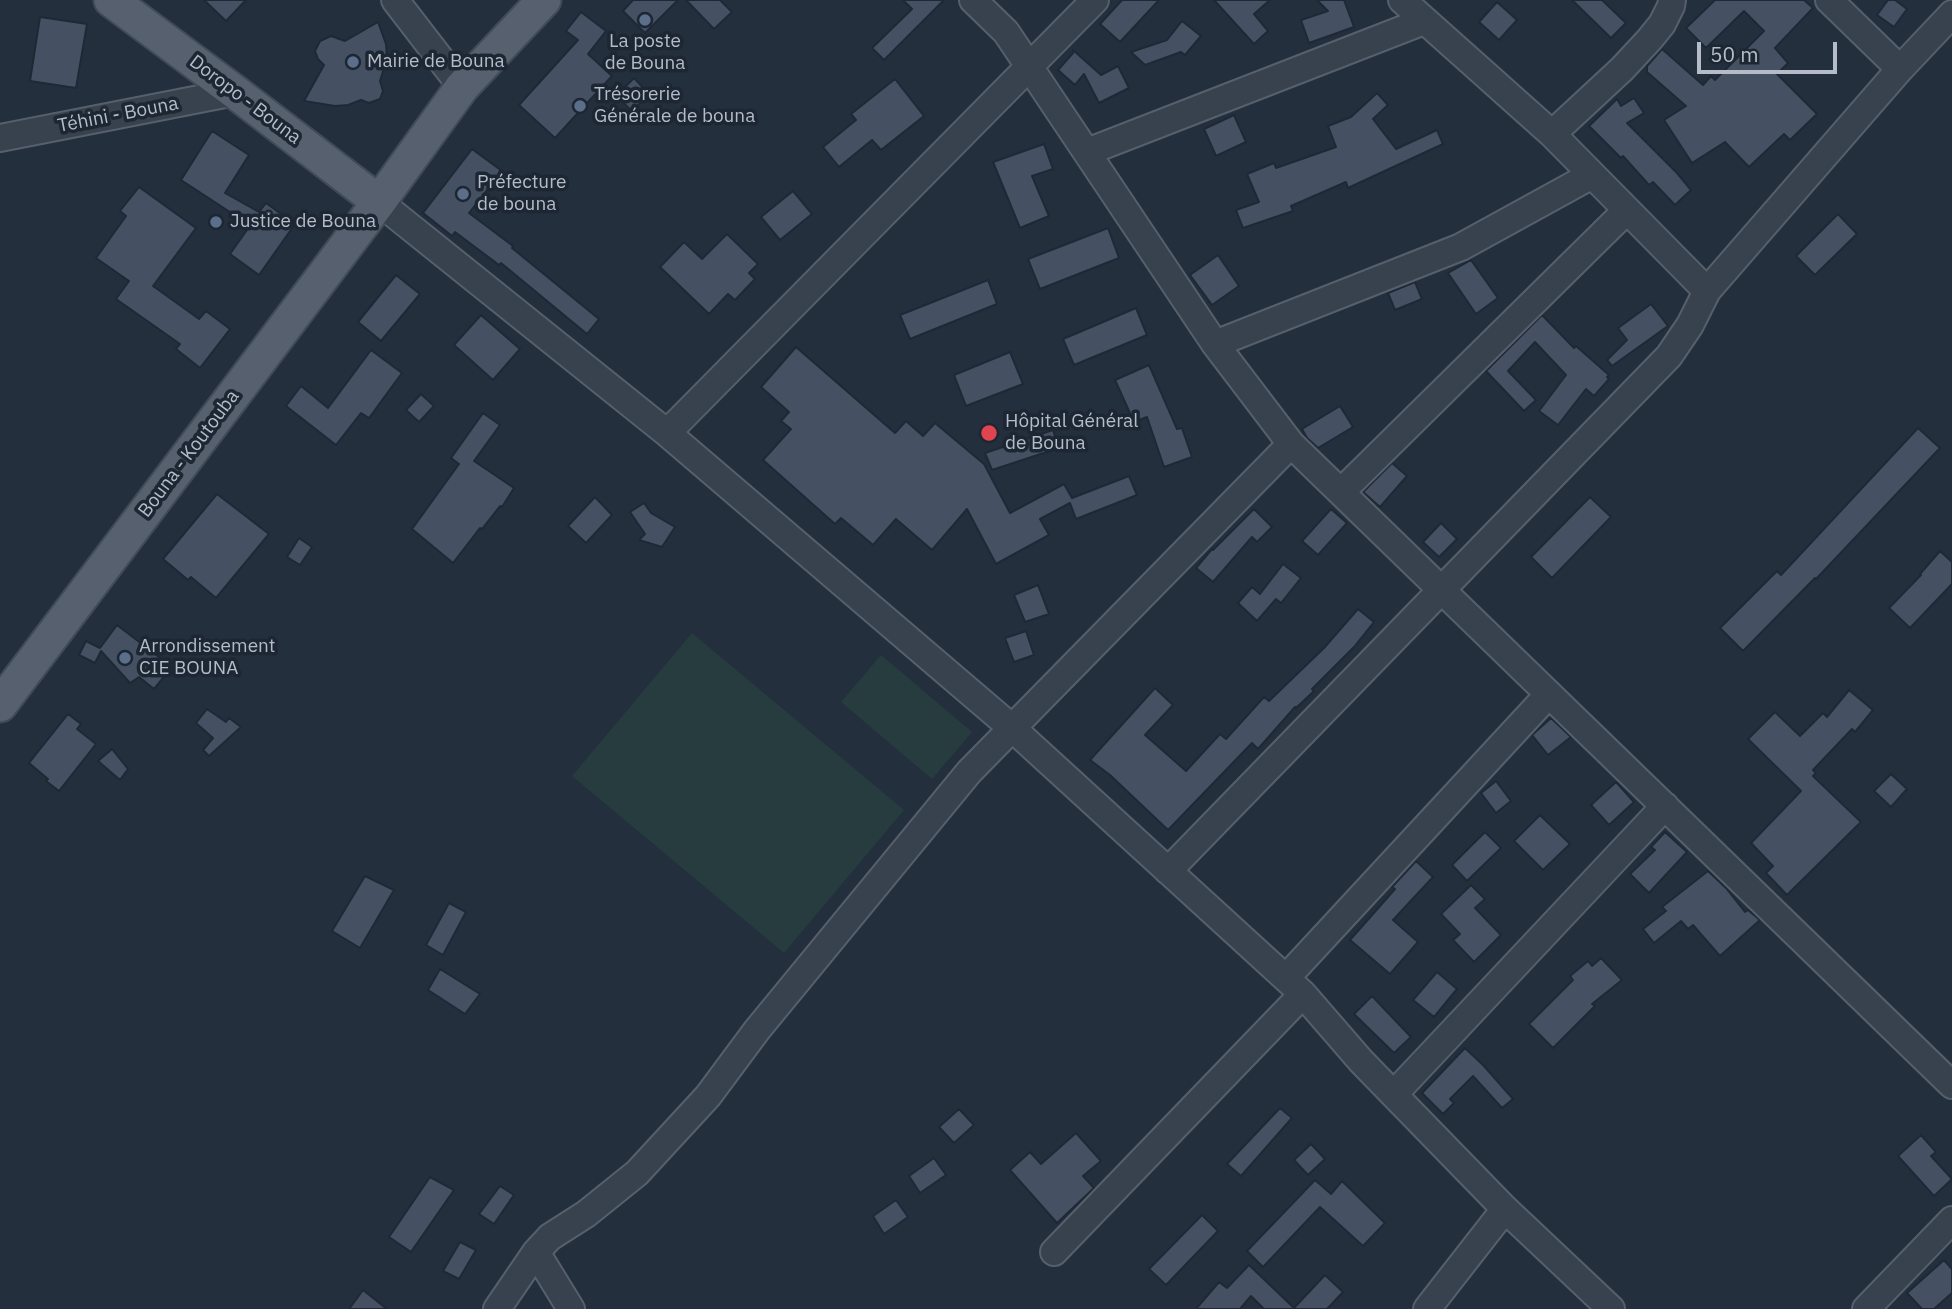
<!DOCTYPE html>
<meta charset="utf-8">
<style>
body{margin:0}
#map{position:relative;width:1952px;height:1309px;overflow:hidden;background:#242f3e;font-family:"IBM Plex Sans",sans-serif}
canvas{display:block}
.scale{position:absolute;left:1697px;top:42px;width:140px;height:32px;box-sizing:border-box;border:4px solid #b4bcc9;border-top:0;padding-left:9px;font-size:21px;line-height:24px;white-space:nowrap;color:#b4bcc9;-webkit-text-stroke:5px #1d2633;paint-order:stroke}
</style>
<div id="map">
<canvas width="1952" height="1309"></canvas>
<div class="scale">50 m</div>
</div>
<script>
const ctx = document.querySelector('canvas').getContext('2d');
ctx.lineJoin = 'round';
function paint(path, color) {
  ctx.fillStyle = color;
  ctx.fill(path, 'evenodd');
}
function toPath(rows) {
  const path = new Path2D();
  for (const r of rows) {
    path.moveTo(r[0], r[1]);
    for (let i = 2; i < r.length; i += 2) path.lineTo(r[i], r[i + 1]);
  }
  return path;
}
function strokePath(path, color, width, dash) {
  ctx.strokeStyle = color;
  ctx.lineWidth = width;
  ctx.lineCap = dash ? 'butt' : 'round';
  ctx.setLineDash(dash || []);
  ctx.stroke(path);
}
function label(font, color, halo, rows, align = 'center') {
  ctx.font = font + ' "IBM Plex Sans",sans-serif';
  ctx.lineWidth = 7;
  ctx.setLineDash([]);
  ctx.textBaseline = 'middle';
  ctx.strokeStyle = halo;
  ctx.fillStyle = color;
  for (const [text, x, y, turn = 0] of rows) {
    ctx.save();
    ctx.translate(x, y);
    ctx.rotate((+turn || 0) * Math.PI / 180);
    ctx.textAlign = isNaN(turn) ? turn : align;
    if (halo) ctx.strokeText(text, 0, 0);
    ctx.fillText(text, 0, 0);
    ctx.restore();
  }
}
const green = toPath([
 [692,633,904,810,784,953,572,776],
 [881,655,972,732,932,779,841,702]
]);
const building = toPath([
 [204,0,246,0,226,21,204,0],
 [633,0,678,0,645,33,623,11,633,0],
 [686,0,720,0,732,12,714,29,686,0],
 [903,0,944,0,884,60,872,48,912,9,903,0],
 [1122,0,1159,0,1120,42,1100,24,1122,0],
 [1214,0,1270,0,1254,14,1268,31,1254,44,1214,0],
 [1317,0,1344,0,1354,27,1309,43,1301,20,1328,11,1317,0],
 [1572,0,1602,0,1626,23,1611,38,1572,0],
 [1715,0,1804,0,1813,8,1775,48,1788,63,1777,74,1817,114,1790,140,1784,134,1749,167,1725,142,1692,163,1664,120,1686,106,1647,72,1647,66,1662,49,1703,85,1711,76,1715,80,1764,31,1744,11,1706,48,1686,28,1715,0],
 [1888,0,1895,0,1907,9,1894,27,1877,15,1888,0],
 [1497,2,1517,20,1499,40,1479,22,1497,2],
 [581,12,606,31,588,54,612,76,555,138,519,105,578,40,566,31,581,12],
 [40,17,87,24,76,88,30,81,40,17],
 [1182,21,1201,36,1185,55,1181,52,1145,65,1131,52,1167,40,1182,21],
 [378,22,386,44,387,58,380,81,383,91,380,99,369,103,361,100,348,105,335,106,304,101,324,65,318,59,315,51,320,41,331,36,345,41,378,22],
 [1073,50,1101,75,1118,66,1129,88,1099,103,1084,74,1075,85,1058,70,1073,53,1073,50],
 [634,78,649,94,632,111,616,96,634,78],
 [895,79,924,116,881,150,872,140,839,167,823,147,856,120,851,114,895,79],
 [1377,93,1388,105,1373,119,1396,149,1437,130,1443,144,1348,188,1346,182,1291,206,1293,211,1243,228,1236,210,1259,202,1247,174,1274,163,1276,168,1336,147,1328,126,1351,117,1377,93],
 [1634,98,1644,113,1627,123,1677,173,1691,190,1675,205,1653,182,1649,185,1623,156,1621,158,1589,126,1617,99,1621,106,1634,98],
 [1234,115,1246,142,1216,156,1204,129,1234,115],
 [212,131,249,155,225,193,259,212,266,203,295,224,259,275,230,254,249,227,231,217,233,214,181,180,212,131],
 [1044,144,1053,169,1032,176,1049,216,1020,228,993,162,1044,144],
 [472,149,502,171,469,213,513,246,512,248,599,319,587,334,501,263,499,265,455,232,452,236,423,213,472,149],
 [139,187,196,228,153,286,199,319,206,311,230,329,200,368,176,349,180,344,116,299,129,281,96,258,126,216,120,211,139,187],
 [793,191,812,214,780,240,761,217,793,191],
 [1838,214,1857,234,1815,275,1796,256,1838,214],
 [1108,228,1119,258,1040,289,1028,259,1108,228],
 [727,234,758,264,749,273,755,279,735,300,728,294,709,314,660,267,684,242,702,259,727,234],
 [1218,255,1239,286,1212,305,1190,275,1218,255],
 [1471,260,1498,298,1476,314,1448,273,1471,260],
 [396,275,420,294,381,341,358,322,396,275],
 [988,280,997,304,910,339,900,315,988,280],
 [1415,282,1422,299,1395,310,1388,293,1415,282],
 [1651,304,1668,326,1612,366,1607,360,1627,340,1618,328,1651,304],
 [1136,308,1147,335,1074,365,1063,339,1136,308],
 [481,315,520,349,493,380,454,345,481,315],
 [1542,315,1574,348,1576,346,1609,375,1607,377,1609,379,1594,396,1586,389,1558,425,1539,411,1566,375,1535,342,1508,371,1536,400,1524,411,1486,371,1542,315],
 [796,347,895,433,906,421,923,436,935,423,984,464,1010,513,1064,484,1072,498,1129,476,1137,495,1076,519,1070,503,1040,519,1049,535,996,564,967,509,932,550,896,519,873,545,841,518,835,524,763,460,791,429,781,421,789,412,761,387,796,347],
 [371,350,402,373,369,418,361,413,336,445,286,406,301,386,328,408,371,350],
 [1010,352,1023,384,966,406,954,375,1010,352],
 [1149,365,1177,429,1182,428,1192,457,1164,467,1147,417,1134,422,1115,380,1149,365],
 [421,394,434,406,419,422,406,410,421,394],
 [1340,406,1353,427,1318,448,1307,438,1302,429,1340,406],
 [483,413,500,425,474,461,514,488,502,507,500,506,482,529,480,528,453,563,412,529,459,464,451,458,483,413],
 [1918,428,1940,448,1816,579,1815,578,1743,651,1720,628,1777,571,1781,575,1918,428],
 [1053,430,1059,448,992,470,985,453,1053,430],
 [1392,463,1407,476,1380,507,1363,492,1392,463],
 [217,494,269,534,216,598,191,577,188,580,163,559,217,494],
 [595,497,612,515,586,543,568,526,595,497],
 [1590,497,1611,517,1552,578,1531,557,1590,497],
 [644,503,651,513,675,527,662,547,639,540,645,534,630,512,644,503],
 [1254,509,1272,527,1257,542,1252,537,1213,582,1196,568,1212,549,1213,550,1254,509],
 [1331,509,1347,523,1318,555,1302,541,1331,509],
 [1441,523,1457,539,1439,557,1423,542,1441,523],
 [299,538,312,547,300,565,287,557,299,538],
 [1940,551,1952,562,1952,584,1910,628,1889,608,1921,575,1920,574,1940,551],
 [1283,564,1301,578,1281,603,1276,599,1257,621,1238,603,1252,587,1260,594,1283,564],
 [1038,585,1049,614,1025,622,1014,595,1038,585],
 [1358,609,1374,622,1354,647,1312,689,1314,691,1296,708,1295,707,1258,749,1252,743,1168,830,1110,775,1090,760,1155,688,1173,705,1145,735,1186,771,1220,734,1226,739,1264,697,1269,701,1324,648,1358,609],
 [117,625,172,667,154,689,139,677,130,683,101,651,95,663,79,655,86,641,100,648,117,625],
 [1026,631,1034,655,1014,662,1005,638,1026,631],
 [1849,690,1873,710,1855,732,1852,729,1813,770,1816,773,1813,776,1861,822,1787,895,1766,873,1773,866,1751,843,1801,791,1748,739,1775,712,1800,736,1823,713,1827,717,1849,690],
 [207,709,226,722,229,718,241,727,209,756,203,750,213,738,196,723,207,709],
 [68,714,81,724,77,729,96,744,59,791,46,781,48,779,29,763,68,714],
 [1551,718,1571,737,1548,755,1532,735,1551,718],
 [112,749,128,769,120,780,98,761,112,749],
 [1891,774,1907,789,1891,807,1874,791,1891,774],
 [1496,781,1511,801,1496,813,1481,793,1496,781],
 [1616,782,1634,802,1609,825,1591,805,1616,782],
 [1540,815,1570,844,1543,870,1514,841,1540,815],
 [1485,832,1501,848,1467,881,1452,865,1485,832],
 [1665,832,1687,852,1649,893,1630,874,1655,850,1651,847,1665,832],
 [1416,861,1433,877,1393,920,1418,942,1390,974,1350,940,1395,889,1392,887,1416,861],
 [1708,871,1726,888,1745,912,1748,910,1760,920,1720,956,1693,925,1688,929,1681,921,1654,943,1643,929,1666,911,1662,907,1708,871],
 [365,876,394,890,360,948,332,931,365,876],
 [1471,885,1485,899,1475,908,1501,935,1474,962,1453,940,1460,934,1441,914,1471,885],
 [449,903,466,912,443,955,426,945,449,903],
 [1601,958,1622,980,1592,1004,1595,1006,1553,1048,1529,1024,1573,980,1570,976,1588,961,1592,966,1601,958],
 [440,969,480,994,465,1014,428,990,440,969],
 [1437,972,1457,989,1434,1017,1413,1000,1437,972],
 [1372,996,1411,1037,1394,1053,1354,1014,1372,996],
 [1465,1048,1484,1066,1513,1099,1502,1108,1473,1076,1450,1099,1454,1103,1443,1114,1422,1093,1465,1048],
 [1280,1108,1292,1118,1241,1176,1227,1164,1280,1108],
 [959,1109,974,1125,954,1143,939,1127,959,1109],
 [1076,1133,1101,1161,1083,1176,1094,1188,1057,1223,1010,1170,1030,1152,1041,1164,1076,1133],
 [1921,1135,1936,1152,1931,1156,1952,1179,1934,1196,1898,1156,1921,1135],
 [1311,1144,1325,1159,1308,1175,1294,1160,1311,1144],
 [934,1158,946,1175,920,1193,909,1176,934,1158],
 [430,1177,454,1190,411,1252,389,1237,430,1177],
 [1315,1180,1331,1194,1342,1181,1385,1223,1363,1246,1320,1207,1263,1267,1247,1251,1315,1180],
 [500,1186,514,1195,494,1224,479,1214,500,1186],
 [896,1200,908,1217,884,1234,873,1216,896,1200],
 [1202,1215,1218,1231,1166,1285,1149,1269,1202,1215],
 [460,1242,476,1250,459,1279,443,1271,460,1242],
 [1944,1260,1952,1269,1952,1293,1934,1309,1922,1309,1907,1293,1944,1260],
 [1249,1265,1294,1308,1325,1275,1343,1292,1327,1309,1264,1309,1251,1296,1240,1309,1196,1309,1219,1282,1227,1288,1249,1265],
 [363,1290,387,1309,349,1309,363,1290]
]);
const minor = toPath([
 [395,0,462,87],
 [973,0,1006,32,1215,344,1291,444,1952,1085],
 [1402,0,1552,134,1707,291],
 [1829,0,1900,69],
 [1552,134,1622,69,1649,40,1662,24,1671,6,1672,0],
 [0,138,235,92],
 [1087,152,1424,21],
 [379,202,667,433,1012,728,1303,994,1361,1061,1505,1209,1611,1309],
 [1215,344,1461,247,1592,175],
 [667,433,1095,0],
 [1341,492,1626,211],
 [1168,871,1669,356,1690,325,1707,291,1900,69,1952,14],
 [1286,978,1549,694],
 [1394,1094,1665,806],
 [536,1252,571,1309],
 [1054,1252,1303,994],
 [497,1309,536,1252,550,1237,586,1214,637,1173,708,1096,757,1030,969,772,1291,444],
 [1427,1309,1505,1209],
 [1866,1309,1952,1220]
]);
const major = toPath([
 [111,0,235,92,379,202],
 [0,705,379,202,462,87,544,0]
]);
const markers = [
 [645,20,7,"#5c6f8a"],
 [353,62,7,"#5c6f8a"],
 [580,106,7,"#5c6f8a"],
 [463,194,7,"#5c6f8a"],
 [216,222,7,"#5c6f8a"],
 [989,433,9,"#e0444e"],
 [125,658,7,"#5c6f8a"]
];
const poiNames = [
 ["La poste",645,42,"center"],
 ["de Bouna",645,64,"center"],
 ["Mairie de Bouna",367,62],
 ["Trésorerie",594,95],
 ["Générale de bouna",594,117],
 ["Préfecture",477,183],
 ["de bouna",477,205],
 ["Justice de Bouna",230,222],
 ["Hôpital Général",1005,422],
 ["de Bouna",1005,444],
 ["Arrondissement",139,647],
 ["CIE BOUNA",139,669]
];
const streetNames = [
 ["Doropo - Bouna",245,100,37],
 ["Téhini - Bouna",118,115,-11],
 ["Bouna - Koutouba",189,454,-53]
];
paint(green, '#263c3f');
paint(building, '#455162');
strokePath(building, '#1f2835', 2);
strokePath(minor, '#565f6c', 30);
strokePath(major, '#414a57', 37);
strokePath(minor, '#38414e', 26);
strokePath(major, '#56606e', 33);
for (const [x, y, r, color] of markers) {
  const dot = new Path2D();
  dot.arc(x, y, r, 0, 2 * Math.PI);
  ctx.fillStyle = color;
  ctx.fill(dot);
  strokePath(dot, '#1d2633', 2.5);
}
label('19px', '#b4bcc9', '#1d2633', poiNames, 'left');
label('19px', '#b4bcc9', '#1d2633', streetNames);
</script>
